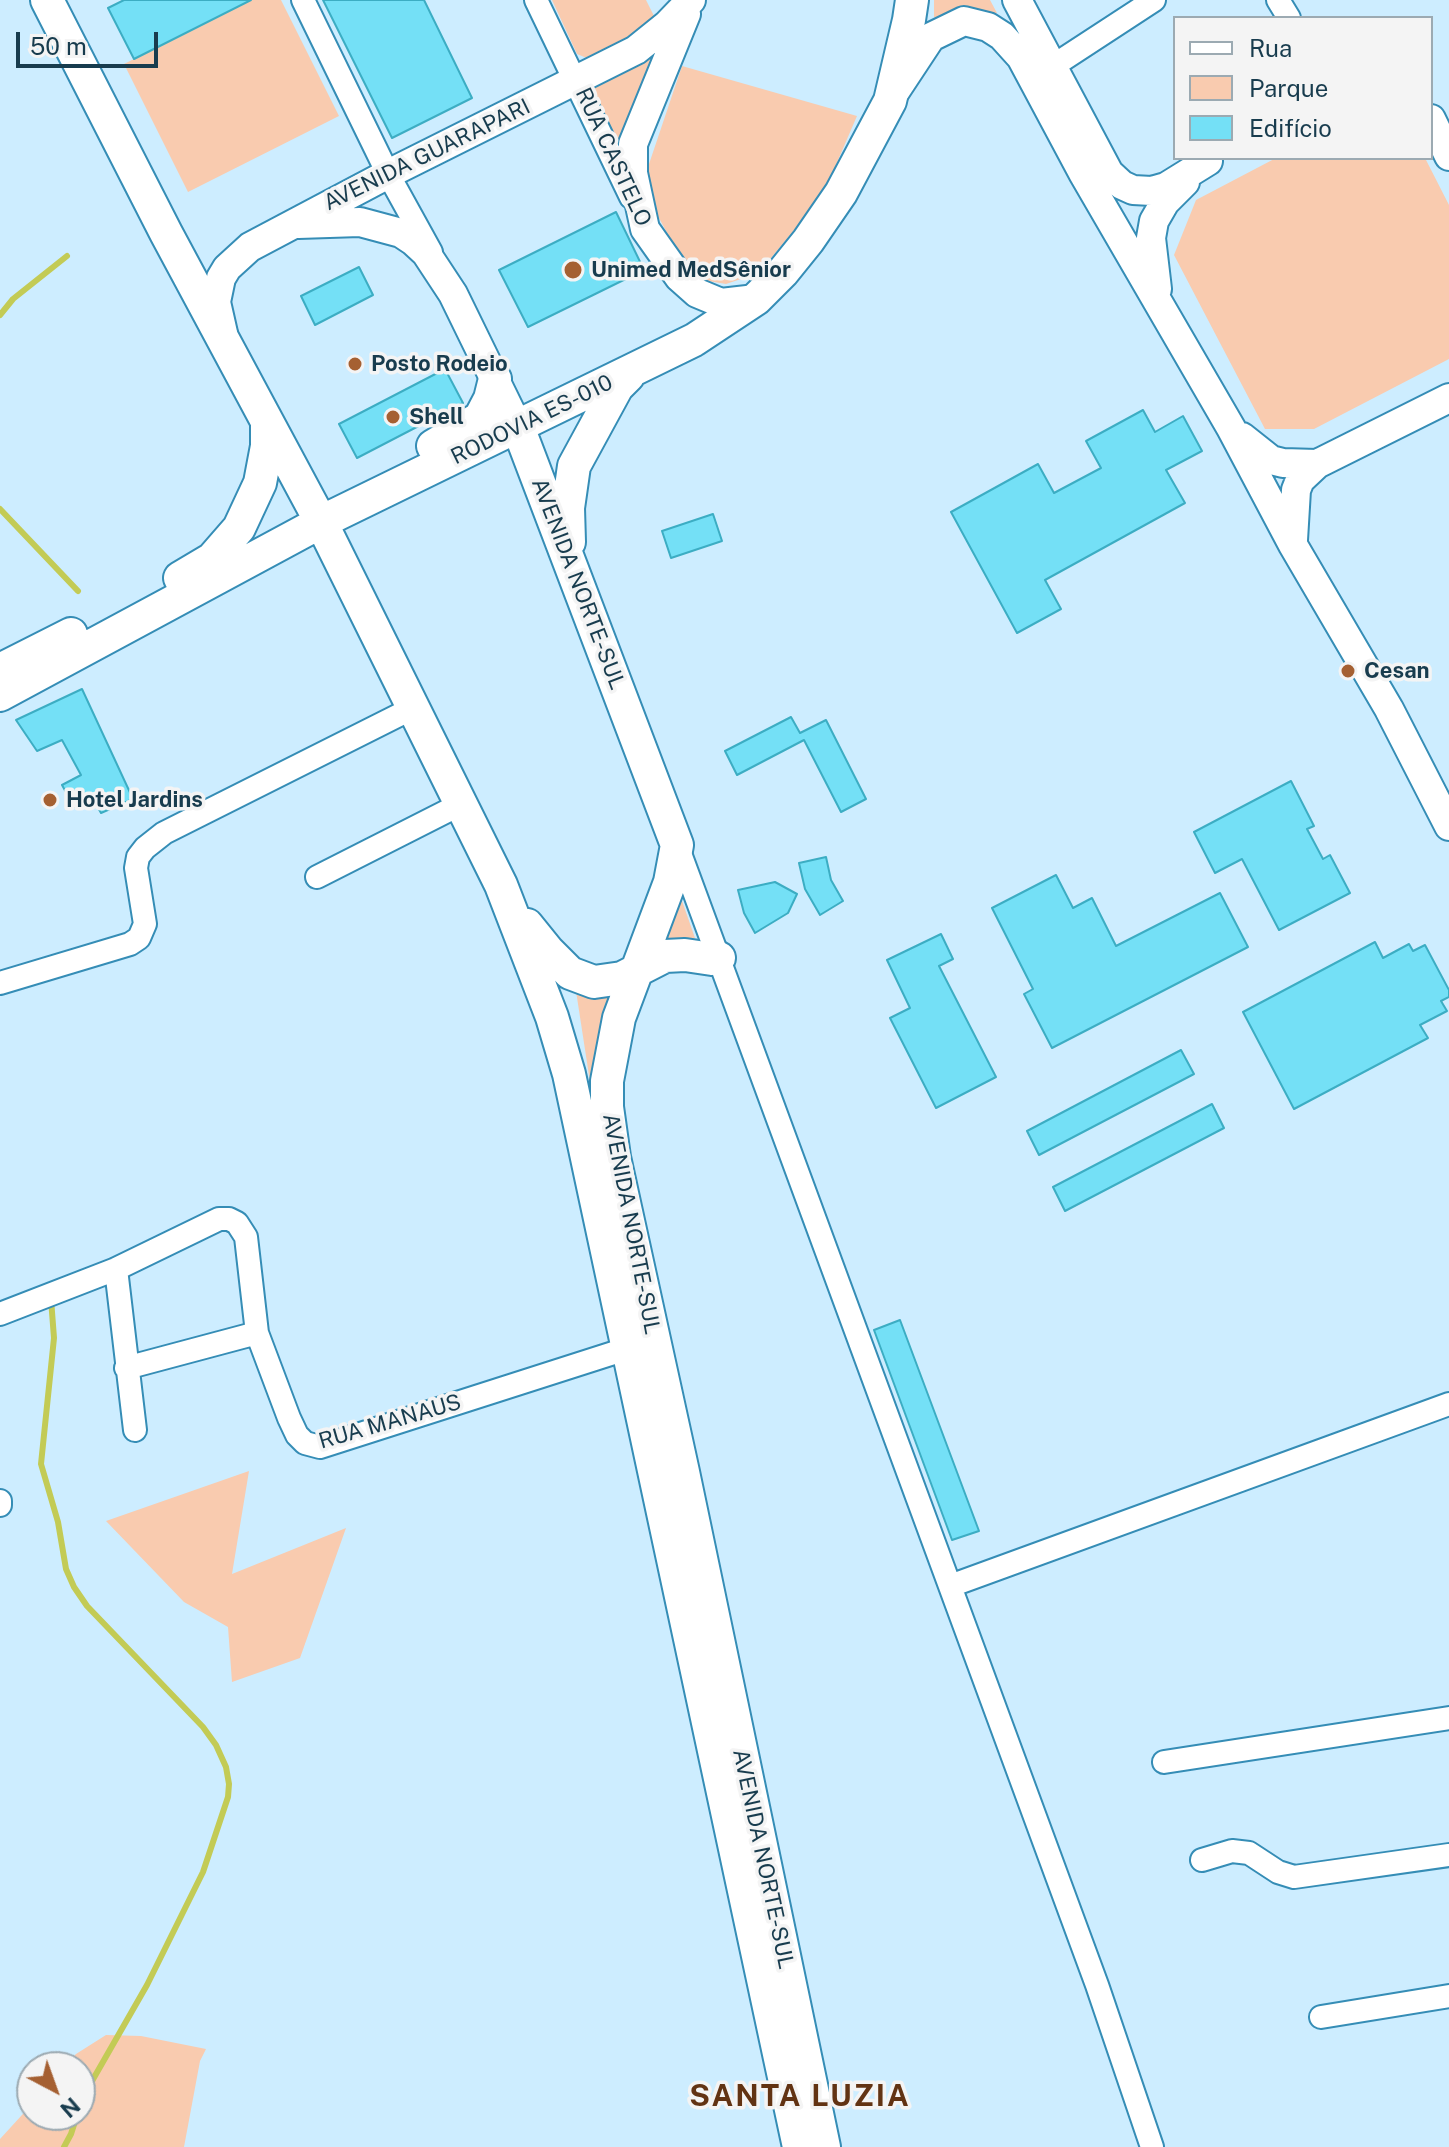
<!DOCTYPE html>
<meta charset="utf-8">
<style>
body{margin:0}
#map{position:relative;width:1449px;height:2147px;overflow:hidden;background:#cdedff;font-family:"Public Sans",sans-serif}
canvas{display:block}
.legend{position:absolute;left:1173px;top:16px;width:260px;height:144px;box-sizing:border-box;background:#f4f4f4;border:2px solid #9caab2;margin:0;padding:10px 14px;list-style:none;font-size:24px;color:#183c4e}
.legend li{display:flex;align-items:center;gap:16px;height:40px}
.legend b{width:40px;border:2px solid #9caab2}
.north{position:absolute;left:16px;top:2051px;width:80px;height:80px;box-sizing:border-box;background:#f4f4f4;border:2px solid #9caab2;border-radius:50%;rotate:139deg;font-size:22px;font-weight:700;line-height:32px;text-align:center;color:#183c4e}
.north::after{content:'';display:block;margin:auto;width:28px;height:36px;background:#a56032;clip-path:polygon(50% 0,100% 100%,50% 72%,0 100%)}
.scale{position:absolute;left:16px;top:32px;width:142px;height:36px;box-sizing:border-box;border:4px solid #183c4e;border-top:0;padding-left:10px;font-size:24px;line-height:28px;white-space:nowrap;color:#183c4e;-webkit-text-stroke:6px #f4f4f4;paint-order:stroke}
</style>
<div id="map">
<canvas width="1449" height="2147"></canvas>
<ul class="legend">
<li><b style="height:10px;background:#fff"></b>Rua</li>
<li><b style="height:22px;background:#f9cbaf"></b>Parque</li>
<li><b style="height:22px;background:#74e0f6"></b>Edifício</li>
</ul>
<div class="north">N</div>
<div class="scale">50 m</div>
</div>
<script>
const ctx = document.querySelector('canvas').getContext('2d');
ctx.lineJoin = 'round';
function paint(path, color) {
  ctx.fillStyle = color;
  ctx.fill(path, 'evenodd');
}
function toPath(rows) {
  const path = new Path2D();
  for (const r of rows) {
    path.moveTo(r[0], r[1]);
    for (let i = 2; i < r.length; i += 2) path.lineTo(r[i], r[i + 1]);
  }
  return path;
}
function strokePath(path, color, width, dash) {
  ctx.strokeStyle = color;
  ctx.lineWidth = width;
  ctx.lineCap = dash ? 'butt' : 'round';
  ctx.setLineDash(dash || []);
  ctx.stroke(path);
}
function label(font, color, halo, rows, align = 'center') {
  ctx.font = font + ' "Public Sans",sans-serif';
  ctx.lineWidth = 7;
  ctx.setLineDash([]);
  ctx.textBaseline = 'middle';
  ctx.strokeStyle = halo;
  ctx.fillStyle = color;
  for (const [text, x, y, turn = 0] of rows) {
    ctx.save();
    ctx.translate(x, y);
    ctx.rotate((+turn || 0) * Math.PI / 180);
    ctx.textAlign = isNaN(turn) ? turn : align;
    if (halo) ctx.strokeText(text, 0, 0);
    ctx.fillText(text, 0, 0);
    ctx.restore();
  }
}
const green = toPath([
 [251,0,281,0,339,116,188,192,124,64],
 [552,0,646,0,657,22,594,61,577,54],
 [934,0,990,0,997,13,934,17],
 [654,57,621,152,591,86],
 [682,66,857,116,823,195,771,258,747,277,726,284,708,281,685,266,653,207,648,167],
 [1276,158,1425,158,1449,205,1449,359,1314,429,1265,429,1174,255,1196,200],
 [681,898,695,938,665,945],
 [576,991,618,994,592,1095],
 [249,1471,232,1574,346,1528,300,1658,232,1682,228,1627,184,1602,106,1521],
 [106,2035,141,2036,206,2049,200,2061,184,2147,0,2147,0,2139,32,2104,32,2115,80,2115,80,2067,63,2067,76,2054]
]);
const stream = toPath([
 [0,315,13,299,67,256],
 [0,509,78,591],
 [51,1299,54,1338,41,1464,58,1522,66,1569,74,1587,87,1606,203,1727,216,1745,226,1767,229,1784,228,1797,203,1872,147,1985,80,2102],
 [64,2147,71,2134,77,2115]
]);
const building = toPath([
 [124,0,251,0,134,59,108,8,124,0],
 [323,0,424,0,472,98,392,138,323,0],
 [616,212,644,270,528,327,499,270,616,212],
 [359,267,373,295,315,325,301,296,359,267],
 [445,369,463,403,357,458,339,424,445,369],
 [1143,410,1155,432,1183,416,1202,451,1166,470,1185,503,1045,580,1061,609,1017,633,951,512,1038,464,1054,493,1101,468,1086,441,1143,410],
 [713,514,722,541,671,558,662,531,713,514],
 [82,689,133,799,101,813,92,797,74,807,62,785,81,775,62,740,37,751,16,720,82,689],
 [791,717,800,733,826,720,866,799,841,812,804,740,737,775,725,751,791,717],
 [1291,781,1314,826,1307,829,1323,859,1330,855,1350,893,1279,930,1242,859,1215,873,1194,832,1291,781],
 [826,857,831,880,843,901,820,915,805,889,799,863,826,857],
 [1056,875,1073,908,1092,898,1116,946,1220,893,1248,947,1052,1048,1024,994,1033,989,992,908,1056,875],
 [775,882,797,894,788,913,755,933,744,913,738,890,775,882],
 [941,934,953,959,939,966,996,1077,936,1108,890,1018,910,1008,887,960,941,934],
 [1375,942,1383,958,1409,944,1413,951,1425,945,1449,990,1449,997,1441,1001,1447,1011,1420,1025,1428,1038,1294,1109,1243,1012,1375,942],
 [1181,1050,1194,1074,1039,1155,1027,1131,1181,1050],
 [1212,1104,1224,1128,1065,1211,1053,1187,1212,1104],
 [900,1320,979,1531,952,1540,874,1330,900,1320]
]);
const minor = toPath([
 [303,0,388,174,431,252],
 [536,0,631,197],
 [1278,0,1289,18],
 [1053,66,1154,0],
 [678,848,1097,1985,1152,2147],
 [317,877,461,804],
 [0,983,130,944,139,938,145,924,136,868,138,857,145,848,164,833,413,708],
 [116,1269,135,1430],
 [0,1314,116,1269,219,1219,229,1219,237,1223,246,1237,257,1333,289,1418,297,1435,305,1443,320,1447,626,1349],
 [126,1368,257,1333],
 [0,1501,0,1505],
 [950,1586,1449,1404],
 [1164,1762,1449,1718],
 [1202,1860,1232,1851,1249,1853,1278,1872,1294,1877,1449,1855],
 [1321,2017,1449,1996]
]);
const tertiary = toPath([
 [1017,0,1109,173,1122,185,1133,190,1152,191,1166,187,1208,161],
 [686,14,633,144,633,173,645,229,679,277,697,293,721,303,756,299],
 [896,90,931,37,964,21,988,27,1002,36,1021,57,1083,173,1231,428,1293,545,1389,709,1449,826],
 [1431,119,1449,156],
 [298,224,360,222,401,233,413,241,426,253,453,294,518,427],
 [1157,289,1151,238,1154,221,1165,202,1185,182],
 [223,333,216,302,221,278,227,268,250,247,388,174,636,50,667,25,691,0],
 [1242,437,1271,460,1283,463,1317,464],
 [1293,540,1296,490,1300,480,1317,464,1449,398]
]);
const secondary = toPath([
 [47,0,166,233,321,522,501,885,552,1017,569,1074,799,2147],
 [518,427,677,845,670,882,619,1018,607,1081,607,1107,614,1157,683,1472,824,2147],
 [433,446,480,418,490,399,495,379],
 [569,542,568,508,574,466,617,387,628,376],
 [180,578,212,559,239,528,260,483,267,446,267,422],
 [0,670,71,634],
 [0,695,321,522,694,340,756,299,783,272,808,241,841,193,890,101,909,20,912,0],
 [527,925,548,951,570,973,594,982,622,978,665,956,685,955,712,959,719,958]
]);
const markers = [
 [573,270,10,"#a56032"],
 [355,364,8,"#a56032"],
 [393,417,8,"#a56032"],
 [1348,671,8,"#a56032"],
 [50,800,8,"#a56032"]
];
const streetNames = [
 ["AVENIDA GUARAPARI",427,155,-26],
 ["RUA CASTELO",613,157,65],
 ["RODOVIA ES-010",532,420,-26],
 ["AVENIDA NORTE-SUL",578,584,69],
 ["AVENIDA NORTE-SUL",631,1224,79],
 ["RUA MANAUS",390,1422,-16],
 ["AVENIDA NORTE-SUL",763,1859,78]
];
const poiNames = [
 ["Unimed MedSênior",591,270],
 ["Posto Rodeio",371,364],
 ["Shell",409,417],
 ["Cesan",1364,671],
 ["Hotel Jardins",66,800]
];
const districtNames = [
 ["SANTA LUZIA",800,2097]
];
paint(green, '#f9cbaf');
strokePath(stream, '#c3cb55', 6);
paint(building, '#74e0f6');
strokePath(building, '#3cadc3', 2);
strokePath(minor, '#358db6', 26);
strokePath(tertiary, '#358db6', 32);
strokePath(secondary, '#358db6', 36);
strokePath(minor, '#fff', 22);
strokePath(tertiary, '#fff', 28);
strokePath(secondary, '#fff', 32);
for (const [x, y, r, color] of markers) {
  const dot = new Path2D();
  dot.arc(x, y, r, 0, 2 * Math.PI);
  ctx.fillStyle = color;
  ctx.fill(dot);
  strokePath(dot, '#f4f4f4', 3);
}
label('22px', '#183c4e', '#f4f4f4', streetNames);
label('bold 22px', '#183c4e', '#f4f4f4', poiNames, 'left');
ctx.letterSpacing = '2px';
label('bold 30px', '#623313', '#f4f4f4', districtNames);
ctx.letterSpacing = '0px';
</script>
